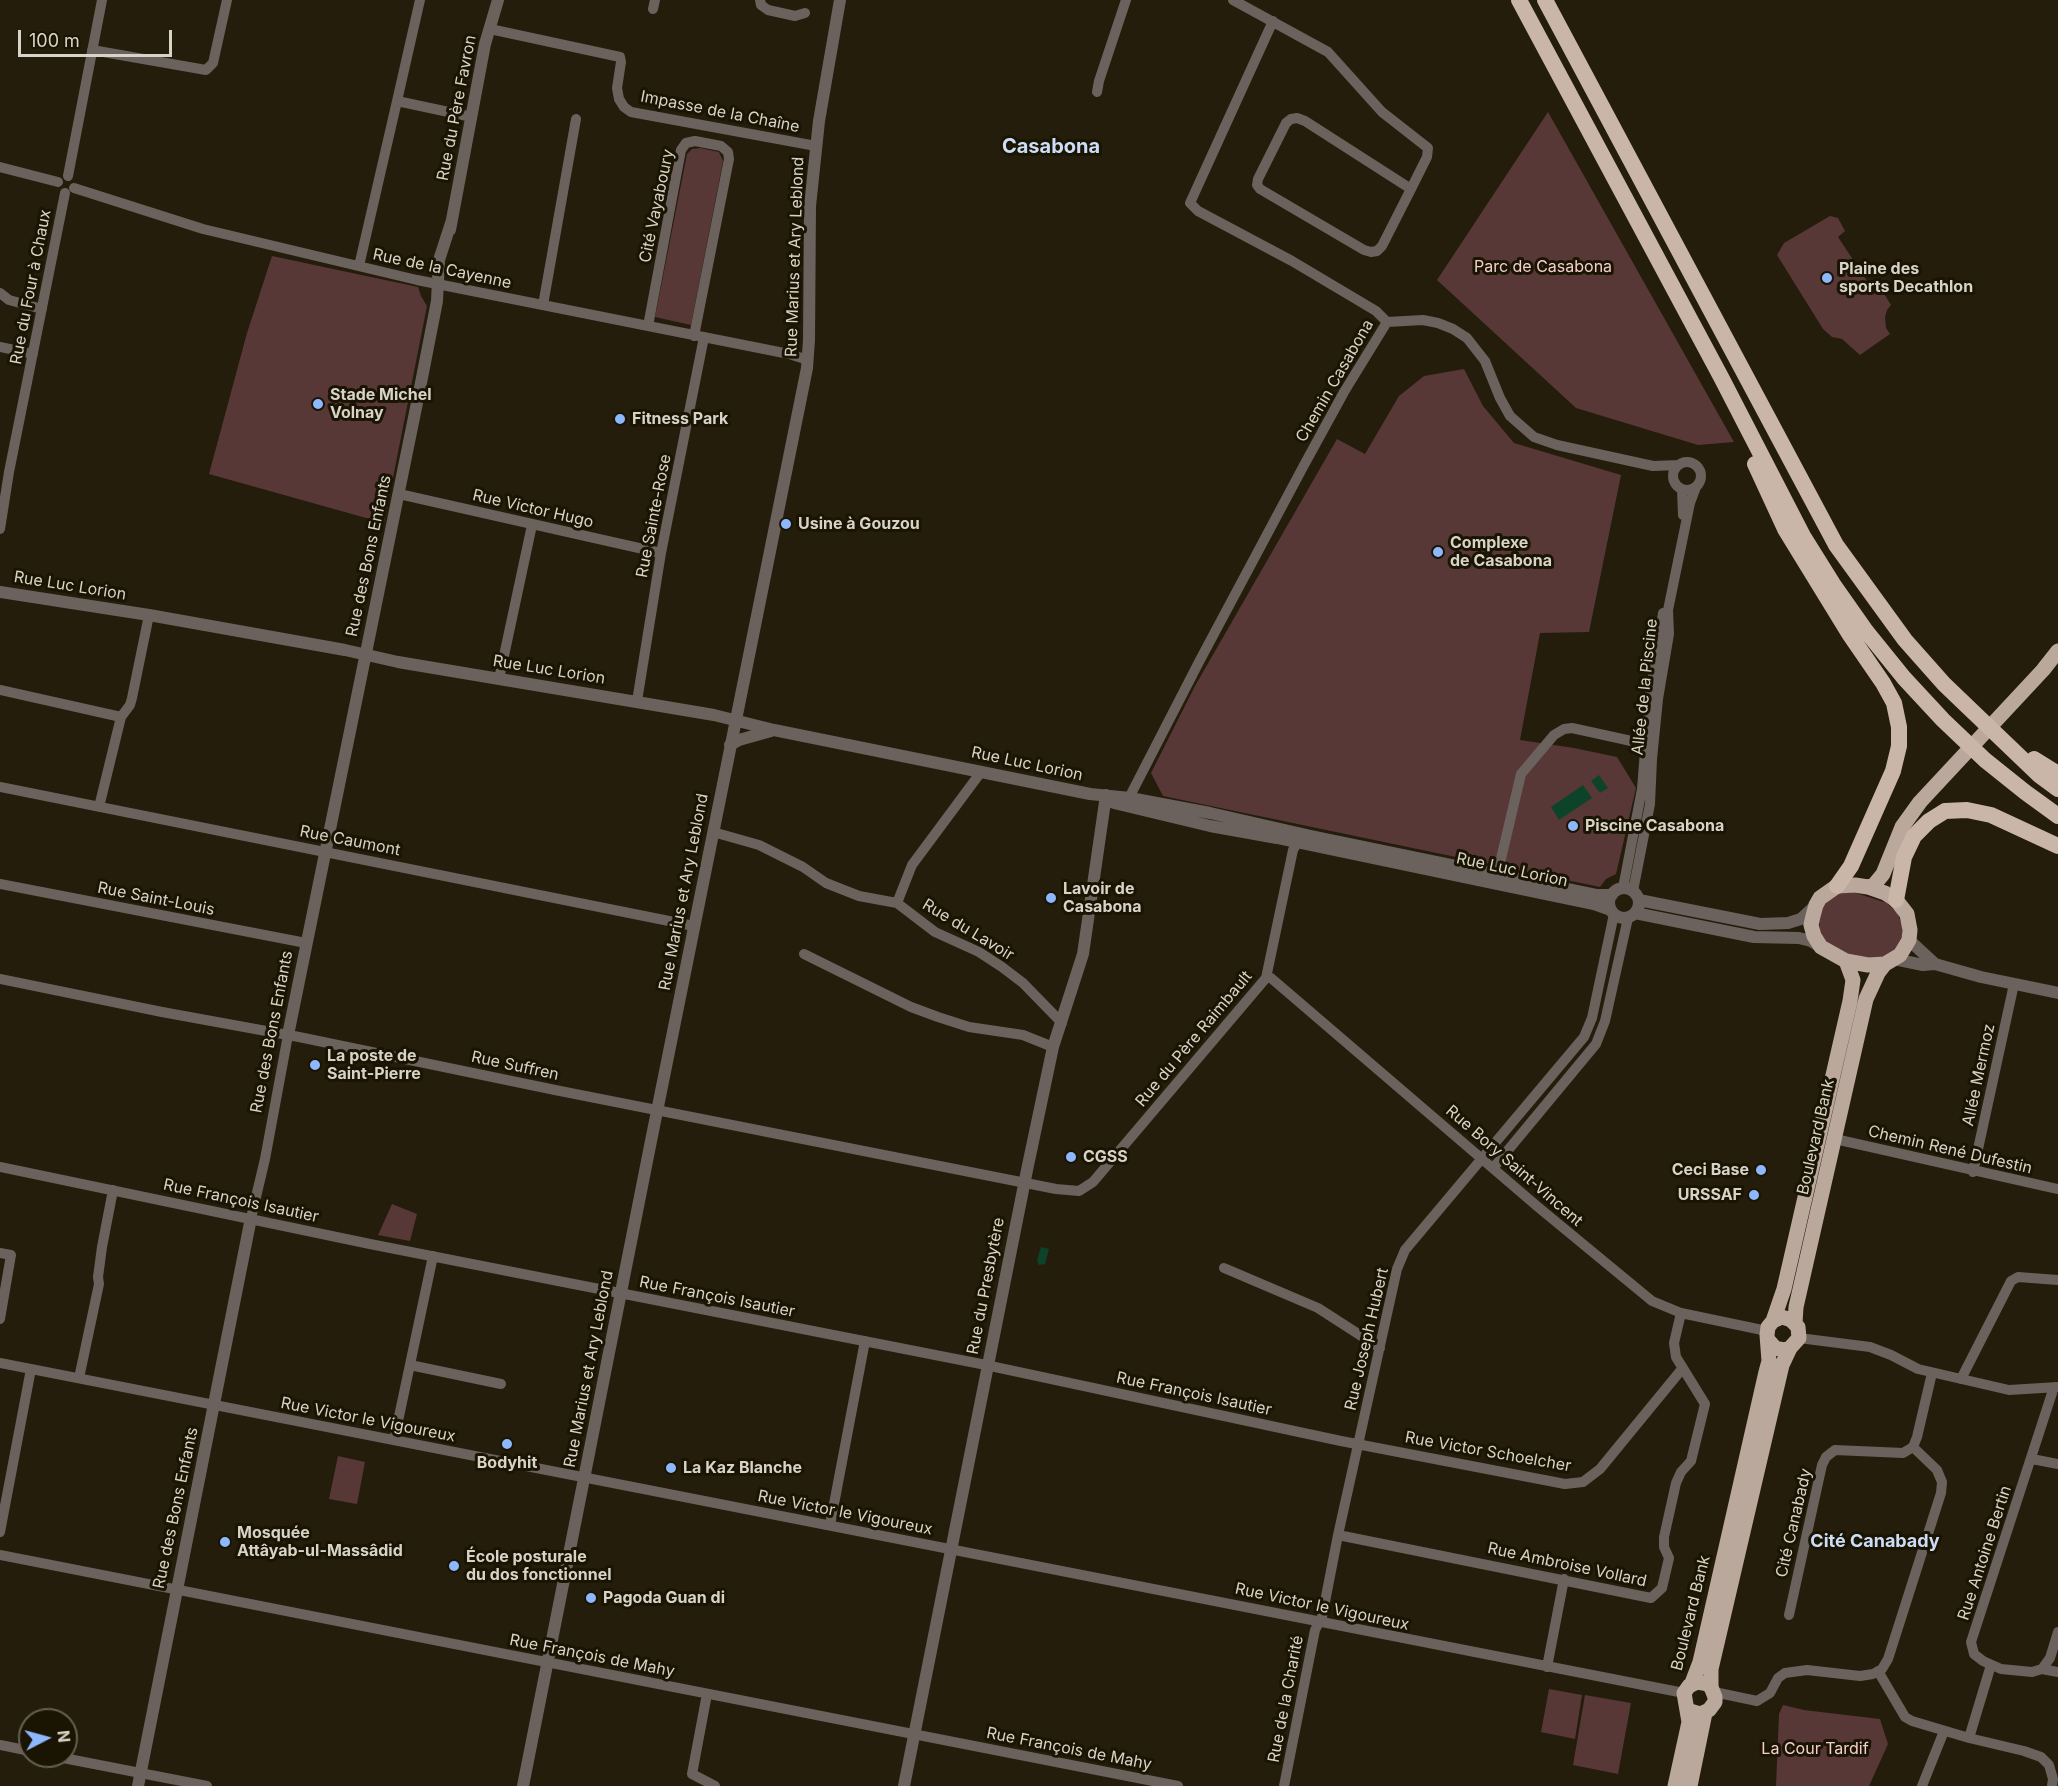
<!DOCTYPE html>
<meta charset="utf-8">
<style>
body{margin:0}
#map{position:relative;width:2058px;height:1786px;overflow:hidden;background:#241d0b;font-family:Inter,sans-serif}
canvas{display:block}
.north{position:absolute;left:18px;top:1708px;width:60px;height:60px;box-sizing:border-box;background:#1a1403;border:2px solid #666052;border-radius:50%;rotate:84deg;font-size:16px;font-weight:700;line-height:24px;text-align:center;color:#d8d3c8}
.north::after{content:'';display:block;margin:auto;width:21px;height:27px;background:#8eb8fd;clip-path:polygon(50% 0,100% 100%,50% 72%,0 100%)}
.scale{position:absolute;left:18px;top:30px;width:154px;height:27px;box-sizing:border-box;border:3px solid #d8d3c8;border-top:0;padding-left:8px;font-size:18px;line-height:21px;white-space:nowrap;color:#d8d3c8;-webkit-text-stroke:4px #1a1403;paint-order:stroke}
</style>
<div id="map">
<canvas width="2058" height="1786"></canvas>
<div class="north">N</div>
<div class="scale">100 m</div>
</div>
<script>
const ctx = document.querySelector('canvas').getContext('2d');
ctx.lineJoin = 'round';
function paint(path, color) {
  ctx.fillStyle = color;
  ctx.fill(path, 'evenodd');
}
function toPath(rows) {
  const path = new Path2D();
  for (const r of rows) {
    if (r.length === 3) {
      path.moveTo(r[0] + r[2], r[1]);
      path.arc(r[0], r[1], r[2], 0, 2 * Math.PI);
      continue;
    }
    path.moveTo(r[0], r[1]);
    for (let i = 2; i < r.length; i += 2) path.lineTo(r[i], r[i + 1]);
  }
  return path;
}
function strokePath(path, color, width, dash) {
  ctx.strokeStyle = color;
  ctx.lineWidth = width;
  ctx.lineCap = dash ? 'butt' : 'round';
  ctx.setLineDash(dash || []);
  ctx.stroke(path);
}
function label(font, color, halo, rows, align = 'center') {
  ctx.font = font + ' Inter,sans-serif';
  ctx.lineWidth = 6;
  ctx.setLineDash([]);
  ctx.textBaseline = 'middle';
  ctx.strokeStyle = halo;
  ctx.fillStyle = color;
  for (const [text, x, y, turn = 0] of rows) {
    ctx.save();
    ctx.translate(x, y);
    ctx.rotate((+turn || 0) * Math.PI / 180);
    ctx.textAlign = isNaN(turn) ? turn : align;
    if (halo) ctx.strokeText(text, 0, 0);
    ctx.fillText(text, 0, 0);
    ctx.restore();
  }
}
const green = toPath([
 [1548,112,1734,442,1698,445,1576,408,1437,280],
 [700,148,719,152,723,161,691,325,655,317,687,154,692,149],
 [1830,216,1838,218,1845,231,1838,237,1873,290,1883,292,1891,305,1887,310,1885,317,1886,328,1890,334,1860,355,1842,339,1832,337,1823,329,1777,255,1784,243],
 [272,256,418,287,421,296,427,306,384,523,209,474,247,333],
 [1464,369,1483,406,1514,443,1621,475,1589,632,1540,633,1520,740,1574,748,1617,757,1636,788,1616,874,1606,879,1600,887,1163,796,1151,773,1195,686,1337,439,1365,454,1399,396,1424,376],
 [1853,892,1887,903,1898,914,1902,924,1902,937,1893,953,1872,962,1833,949,1820,934,1819,918,1823,907,1832,896,1839,893],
 [392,1204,417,1214,410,1241,378,1235],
 [338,1456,365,1462,357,1504,329,1499],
 [1549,1689,1582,1695,1575,1739,1541,1732],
 [1585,1695,1631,1703,1618,1774,1573,1765],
 [1783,1705,1804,1710,1880,1719,1888,1744,1869,1786,1776,1786,1779,1714]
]);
const water = toPath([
 [1599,775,1608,788,1600,793,1591,781],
 [1583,785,1592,798,1559,820,1551,807],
 [1041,1247,1049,1249,1045,1264,1039,1265,1037,1260]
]);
const minor = toPath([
 [760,0,761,5,768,10,795,16,805,13],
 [1233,0,1328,52,1382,112,1428,148,1427,157,1411,189,1382,246,1377,251,1371,252,1364,250,1260,189,1257,185,1258,179,1286,123,1291,119,1297,118,1305,121,1411,189],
 [653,9,655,0],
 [1273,21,1190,203,1198,211,1292,261,1376,311,1387,322],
 [490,29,620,57,621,62,617,88,619,99,624,107,631,112,816,146],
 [92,50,206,70,213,63,227,0],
 [1097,92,1099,81,1126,0],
 [397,101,420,0],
 [0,167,58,182],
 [68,176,102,0],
 [74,188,203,229,417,280,789,354,808,360],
 [359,266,397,101,472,117],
 [0,293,9,300,42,309],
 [543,305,576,119],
 [1387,322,1423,320,1438,323,1453,329,1467,338,1485,361,1500,398,1510,416,1534,437,1557,445,1653,466,1678,465],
 [648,326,681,150,686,143,695,141,721,146,728,152,729,159,694,336],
 [0,347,33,354],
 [1687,476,14],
 [1682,489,1683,515],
 [399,494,661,553],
 [0,529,9,472,65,193],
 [499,679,532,525],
 [0,690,121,717],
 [637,701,661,553,704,337],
 [0,787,694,926],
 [1128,805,1131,794,1200,660,1303,467,1344,392,1387,322],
 [99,807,121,717,130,705,132,698,149,615],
 [713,832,759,845,803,867,826,883,859,896,897,903,935,932,979,952,1002,967,1023,983,1062,1023],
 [1496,880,1521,774,1554,735,1564,729,1572,728,1645,744,1649,747],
 [0,884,306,943],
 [1623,888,1642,789,1649,701,1663,613],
 [1633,891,1650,804,1652,759,1658,699,1669,634,1668,610,1690,503,1696,487],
 [897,903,912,865,981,772],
 [804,954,911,1007,938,1017,969,1027,1023,1035,1053,1047],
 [1266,978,1271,978,1538,1207,1652,1301,1681,1313,1767,1331],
 [0,979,162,1012,299,1037,555,1090,1056,1189,1079,1191,1093,1182,1266,978,1293,850,1297,843,1303,840],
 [1835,1139,2058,1189],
 [0,1167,370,1244,981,1364,1341,1441,1565,1484,1583,1482,1600,1469,1682,1369],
 [1494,1167,1596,1044,1605,1021,1628,918],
 [1973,1172,2014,984],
 [251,1218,265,1159,288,1035],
 [0,1253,11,1255,0,1319],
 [1224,1268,1318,1308,1380,1348],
 [1799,1338,1870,1347,1891,1355,1918,1369,2009,1390,2058,1387],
 [0,1363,1684,1693],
 [410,1365,501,1384],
 [79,1378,99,1284,98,1277,102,1247,113,1190],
 [1961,1379,2011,1281,2018,1277,2058,1280],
 [2054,1387,1971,1642,1974,1654,1983,1661,2001,1669,2032,1672,2042,1669,2050,1658,2058,1632],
 [394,1440,433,1256],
 [2032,1459,2058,1464],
 [830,1525,865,1341],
 [0,1532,31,1369],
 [1338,1535,1651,1598,1662,1588,1669,1558,1664,1547,1664,1537,1676,1483,1681,1472,1691,1461,1705,1404,1676,1357,1674,1343,1681,1313],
 [0,1555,1178,1786],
 [1789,1615,1822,1465,1826,1457,1835,1450,1903,1453,1913,1447,1917,1437,1932,1373],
 [1547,1667,1564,1579],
 [2042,1669,2058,1672],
 [1878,1671,1905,1717,1912,1721,1969,1738,2024,1751,2041,1757,2049,1765,2053,1779,2052,1786],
 [1714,1692,1757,1701,1770,1693,1778,1678,1785,1673,1807,1670,1860,1676,1873,1674,1882,1669,1888,1659,1941,1493,1942,1482,1937,1470,1913,1447],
 [707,1694,692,1774,715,1786],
 [1969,1738,1991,1665],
 [0,1745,30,1751],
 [53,1756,207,1786],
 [1284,1786,1315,1630,1322,1617,1338,1535,1397,1269,1405,1250,1584,1037,1592,1018,1614,914],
 [1922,1786,1944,1731]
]);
const tertiary = toPath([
 [450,230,485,44,498,0],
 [0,592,149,615,345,650,398,662,714,715,774,730,1090,794,1130,798,1210,813,1311,836,1596,895,1612,895],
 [730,745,739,740,771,731],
 [1114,803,1210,826,1277,838,1487,882,1594,904,1611,910],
 [1624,903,15],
 [1639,900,1760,924,1788,923,1801,919,1815,906],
 [1635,913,1754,937,1799,938,1811,941,1821,947],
 [1909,940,1935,964,1981,977,2058,993],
 [1894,959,1923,965,1935,964],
 [288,1035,419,393,437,301,439,260,451,223],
 [138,1786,251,1218],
 [523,1786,651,1141,807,368,809,340,810,206,819,121,840,0],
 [904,1786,1027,1170,1053,1047,1083,954,1106,795]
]);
const primary = toPath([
 [1855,885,1868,887,1885,893,1896,900,1907,914,1910,930,1909,940,1900,955,1885,964,1868,965,1846,961,1821,947,1814,936,1811,925,1813,916,1816,905,1820,898,1837,886,1855,885],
 [1868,887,1874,885,1883,874,1902,827,1920,802,2043,670,2058,651],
 [1773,1321,1784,1289,1850,1001,1853,980,1846,961],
 [1795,1323,1796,1307,1866,999,1878,973,1885,964],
 [1692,1683,1700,1662,1766,1372,1769,1361,1767,1335,1768,1327,1773,1321,1782,1317,1791,1320,1798,1327,1799,1338,1790,1348,1785,1350,1775,1348,1768,1340],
 [1711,1687,1711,1669,1782,1365,1790,1348],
 [1675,1786,1689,1722,1684,1693,1689,1686,1697,1682,1707,1684,1711,1687,1715,1697,1715,1702,1709,1710,1700,1714,1690,1711,1687,1708],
 [1690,1786,1705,1713]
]);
const trunk = toPath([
 [1519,0,1721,377,1803,536,1833,584,1866,631,1904,678,1943,720,1985,760,2025,792,2058,816],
 [1545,0,1836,545,1905,640,1944,684,2039,775,2058,789],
 [1755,464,1785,529,1850,635,1883,683,1894,703,1899,727,1899,746,1893,771,1851,866,1837,886],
 [2034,759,2058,774],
 [1896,900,1904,857,1914,836,1929,821,1945,811,1967,810,1991,815,2058,846]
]);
const markers = [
 [1827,278,6,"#8eb8fd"],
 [318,404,6,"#8eb8fd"],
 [620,419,6,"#8eb8fd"],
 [786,524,6,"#8eb8fd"],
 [1438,552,6,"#8eb8fd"],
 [1573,826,6,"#8eb8fd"],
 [1051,898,6,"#8eb8fd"],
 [315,1065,6,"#8eb8fd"],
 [1071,1157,6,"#8eb8fd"],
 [1761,1170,6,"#8eb8fd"],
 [1754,1195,6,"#8eb8fd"],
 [507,1444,6,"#8eb8fd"],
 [671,1468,6,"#8eb8fd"],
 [225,1542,6,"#8eb8fd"],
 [454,1566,6,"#8eb8fd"],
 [591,1598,6,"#8eb8fd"]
];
const streetNames = [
 ["Rue du Père Favron",457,108,-79],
 ["Impasse de la Chaîne",720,112,11],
 ["Cité Vayaboury",657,206,-78],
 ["Rue Marius et Ary Leblond",795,257,-88],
 ["Rue de la Cayenne",442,269,12],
 ["Rue du Four à Chaux",31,287,-79],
 ["Chemin Casabona",1335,381,-60],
 ["Rue Victor Hugo",533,509,13],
 ["Rue Sainte-Rose",654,516,-79],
 ["Rue des Bons Enfants",369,556,-78],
 ["Rue Luc Lorion",70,586,9],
 ["Rue Luc Lorion",549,670,9],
 ["Allée de la Piscine",1645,687,-84],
 ["Rue Luc Lorion",1027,764,12],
 ["Rue Caumont",350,841,11],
 ["Rue Luc Lorion",1512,870,12],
 ["Rue Marius et Ary Leblond",684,892,-79],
 ["Rue Saint-Louis",156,899,11],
 ["Rue du Lavoir",968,930,31],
 ["Rue des Bons Enfants",272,1032,-79],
 ["Rue du Père Raimbault",1194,1039,-50],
 ["Rue Suffren",515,1066,12],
 ["Allée Mermoz",1979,1075,-78],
 ["Boulevard Bank",1816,1137,-77],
 ["Chemin René Dufestin",1950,1150,13],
 ["Rue Bory Saint-Vincent",1514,1166,41],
 ["Rue François Isautier",241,1201,12],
 ["Rue du Presbytère",986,1286,-79],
 ["Rue François Isautier",717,1297,11],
 ["Rue Joseph Hubert",1367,1339,-77],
 ["Rue Marius et Ary Leblond",589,1369,-79],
 ["Rue François Isautier",1194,1394,12],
 ["Rue Victor le Vigoureux",368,1420,11],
 ["Rue Victor Schoelcher",1488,1452,10],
 ["Rue des Bons Enfants",176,1508,-78],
 ["Rue Victor le Vigoureux",845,1513,11],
 ["Cité Canabady",1794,1523,-77],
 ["Rue Antoine Bertin",1985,1553,-72],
 ["Rue Ambroise Vollard",1567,1565,12],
 ["Rue Victor le Vigoureux",1322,1607,12],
 ["Boulevard Bank",1691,1613,-76],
 ["Rue François de Mahy",592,1656,11],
 ["Rue de la Charité",1286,1699,-79],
 ["Rue François de Mahy",1069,1749,11]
];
const parkNames = [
 ["Parc de Casabona",1543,267],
 ["La Cour Tardif",1815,1749]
];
const poiNames = [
 ["Plaine des",1839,269],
 ["sports Decathlon",1839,287],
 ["Stade Michel",330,395],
 ["Volnay",330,413],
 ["Fitness Park",632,419],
 ["Usine à Gouzou",798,524],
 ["Complexe",1450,543],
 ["de Casabona",1450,561],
 ["Piscine Casabona",1585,826],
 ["Lavoir de",1063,889],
 ["Casabona",1063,907],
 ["La poste de",327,1056],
 ["Saint-Pierre",327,1074],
 ["CGSS",1083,1157],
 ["Ceci Base",1749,1170,"right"],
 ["URSSAF",1742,1195,"right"],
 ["Bodyhit",507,1463,"center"],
 ["La Kaz Blanche",683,1468],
 ["Mosquée",237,1533],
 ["Attâyab-ul-Massâdid",237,1551],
 ["École posturale",466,1557],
 ["du dos fonctionnel",466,1575],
 ["Pagoda Guan di",603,1598]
];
const neighbourhoodNames = [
 ["Cité Canabady",1875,1542]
];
const quarterNames = [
 ["Casabona",1051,147]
];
paint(green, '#583737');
paint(water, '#0d4429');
strokePath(minor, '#6b625d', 10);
strokePath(tertiary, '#6b625d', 12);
strokePath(primary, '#bba89c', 15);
strokePath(trunk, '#cab6a9', 16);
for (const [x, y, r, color] of markers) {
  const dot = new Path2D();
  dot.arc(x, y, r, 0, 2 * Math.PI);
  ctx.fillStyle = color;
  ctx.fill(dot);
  strokePath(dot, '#1a1403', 2);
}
label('16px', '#d8d3c8', '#1a1403', streetNames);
label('16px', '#f3cecd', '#1a1403', parkNames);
label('bold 16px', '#d8d3c8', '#1a1403', poiNames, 'left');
label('bold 18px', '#cdddf7', '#1a1403', neighbourhoodNames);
label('bold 20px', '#cdddf7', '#1a1403', quarterNames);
</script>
